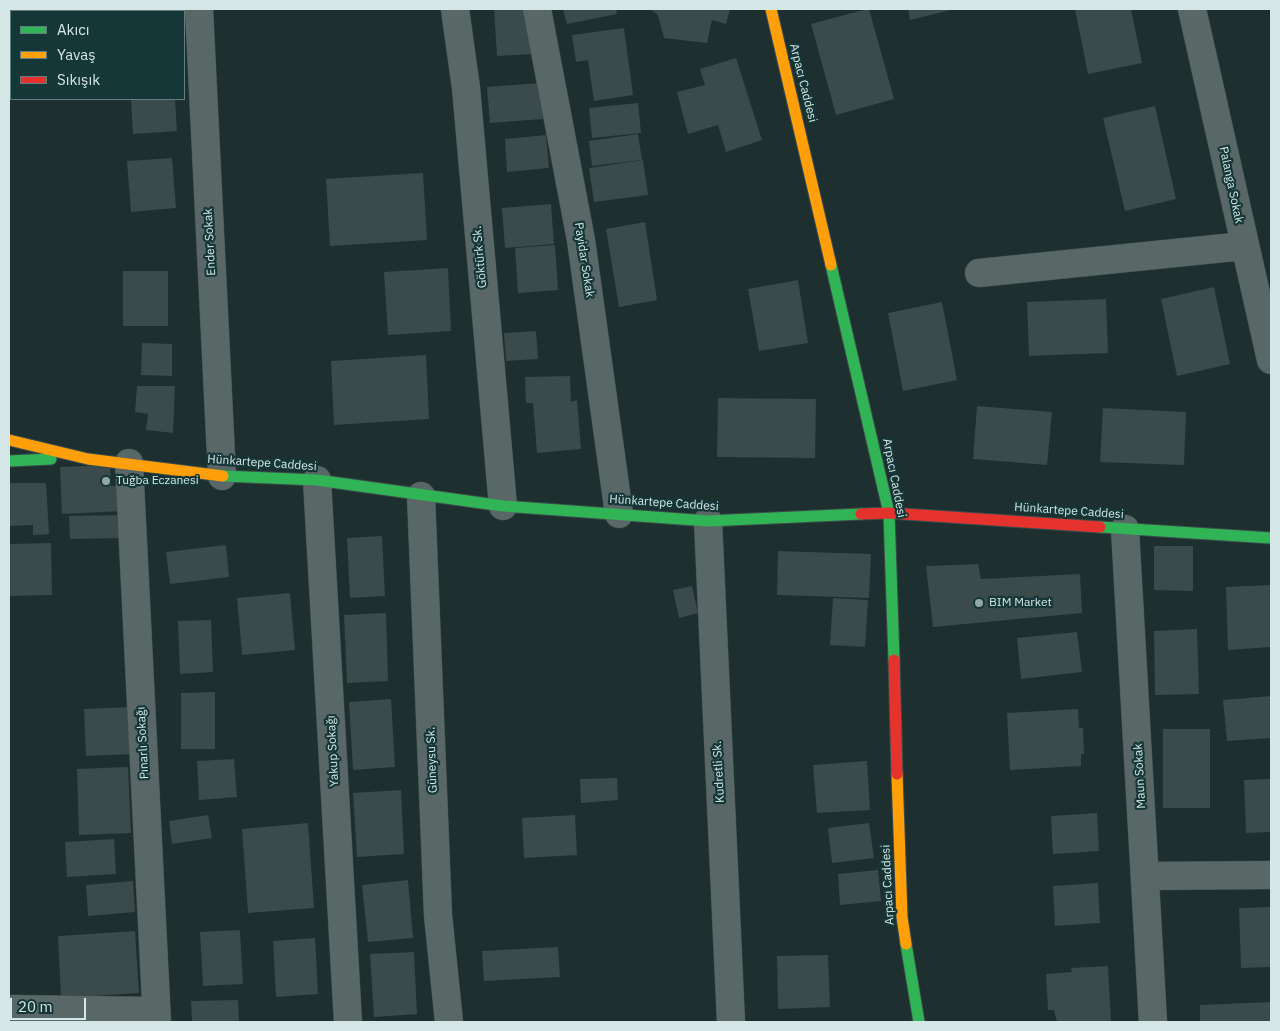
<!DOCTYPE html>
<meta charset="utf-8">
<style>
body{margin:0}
#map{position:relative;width:1280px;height:1031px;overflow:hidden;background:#1d2f2f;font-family:"IBM Plex Sans",sans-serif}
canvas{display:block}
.frame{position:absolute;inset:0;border:10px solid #d4e6e5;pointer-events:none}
.legend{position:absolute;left:10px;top:10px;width:175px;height:90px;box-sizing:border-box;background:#153737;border:1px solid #617d7d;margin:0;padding:6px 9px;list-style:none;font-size:15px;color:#d4e6e5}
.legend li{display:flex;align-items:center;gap:10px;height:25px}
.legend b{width:25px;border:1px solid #617d7d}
.scale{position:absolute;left:10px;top:998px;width:76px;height:22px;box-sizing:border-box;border:2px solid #d4e6e5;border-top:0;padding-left:6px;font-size:15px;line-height:18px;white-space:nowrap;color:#d4e6e5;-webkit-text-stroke:4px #153737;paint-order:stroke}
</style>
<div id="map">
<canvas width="1280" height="1031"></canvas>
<div class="frame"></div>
<ul class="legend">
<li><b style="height:6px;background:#30b455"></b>Akıcı</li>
<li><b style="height:6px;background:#ff9f0a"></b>Yavaş</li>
<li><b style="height:6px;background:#e5322d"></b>Sıkışık</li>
</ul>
<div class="scale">20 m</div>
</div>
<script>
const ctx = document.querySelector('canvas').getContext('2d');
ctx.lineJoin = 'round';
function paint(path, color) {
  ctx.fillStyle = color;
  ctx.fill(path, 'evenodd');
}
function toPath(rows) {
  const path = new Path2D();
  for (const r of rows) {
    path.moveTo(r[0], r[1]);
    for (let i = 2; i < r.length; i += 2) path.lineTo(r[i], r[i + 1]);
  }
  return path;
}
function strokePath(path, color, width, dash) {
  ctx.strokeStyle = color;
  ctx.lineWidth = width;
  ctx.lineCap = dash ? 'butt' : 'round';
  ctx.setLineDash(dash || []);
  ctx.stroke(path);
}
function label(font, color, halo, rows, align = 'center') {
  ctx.font = font + ' "IBM Plex Sans",sans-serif';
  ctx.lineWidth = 4.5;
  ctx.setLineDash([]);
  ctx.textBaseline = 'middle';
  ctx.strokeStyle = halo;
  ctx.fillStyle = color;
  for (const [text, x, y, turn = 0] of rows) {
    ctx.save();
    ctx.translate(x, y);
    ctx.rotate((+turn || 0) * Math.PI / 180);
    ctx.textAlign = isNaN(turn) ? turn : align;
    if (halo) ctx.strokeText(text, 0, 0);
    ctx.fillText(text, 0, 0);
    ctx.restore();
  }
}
const building = toPath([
 [122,9,169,9,169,11,123,11],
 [494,9,529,9,532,54,497,56],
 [563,9,616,9,617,14,567,24],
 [650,9,730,9,726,24,712,20,707,43,664,38,658,15],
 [867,9,869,9,894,99,836,115,811,24],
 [908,9,955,9,910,20],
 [1075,9,1131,9,1142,63,1088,74],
 [624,28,633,95,594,101,588,60,576,62,572,35],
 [736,58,762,140,726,152,718,125,688,134,677,92,705,85,700,69],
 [540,83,543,119,490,123,487,87],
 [131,99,175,99,177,131,133,134],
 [638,103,641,133,592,138,589,108],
 [1155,106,1176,199,1125,211,1103,118],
 [638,134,642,160,592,166,589,141],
 [546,135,549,168,507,172,505,139],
 [172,158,176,208,131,212,127,161],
 [643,160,648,195,594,202,589,168],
 [423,173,427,240,330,246,326,179],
 [551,204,554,244,505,248,502,208],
 [645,222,657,300,619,307,606,229],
 [555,245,558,290,518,293,515,248],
 [448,268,451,331,388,335,384,272],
 [123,271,168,271,168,326,123,326],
 [798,280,808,343,759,351,748,289],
 [1214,287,1230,364,1177,376,1161,299],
 [1106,299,1108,353,1029,356,1027,302],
 [942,302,957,380,903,391,888,313],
 [536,331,538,359,506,361,504,333],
 [142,343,172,344,172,376,141,375],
 [426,355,429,419,334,425,331,361],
 [570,376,571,402,577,400,581,449,537,453,533,403,526,403,525,377],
 [137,386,175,386,173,433,146,430,148,414,135,412],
 [718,398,816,399,815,458,717,457],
 [977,406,1052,412,1047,465,973,459],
 [1103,408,1186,412,1184,465,1100,462],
 [110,465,111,486,123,486,124,511,62,514,60,467],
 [9,483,46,483,49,534,33,535,33,525,9,526],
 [124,515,124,538,70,539,69,516],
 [382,536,385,596,350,598,347,538],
 [51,543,52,595,9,596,9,544],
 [226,545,229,577,170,584,166,552],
 [1154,546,1193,546,1193,591,1154,590],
 [778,551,871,554,869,598,777,595],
 [978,564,981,579,1080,574,1082,613,933,627,926,566],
 [1270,585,1271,647,1228,650,1226,587],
 [692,586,698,613,679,618,673,590],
 [290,593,295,650,242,655,237,598],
 [833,598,868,600,865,647,830,645],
 [386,613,388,681,347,683,344,615],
 [211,620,213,672,180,674,178,621],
 [1197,629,1199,694,1155,695,1154,631],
 [1077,632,1082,672,1021,679,1017,638],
 [215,692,215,749,181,749,181,693],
 [1271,696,1271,738,1227,741,1223,700],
 [391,699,395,767,353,770,349,702],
 [132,707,133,754,86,756,84,709],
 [1078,709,1079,728,1083,728,1084,754,1081,754,1081,766,1010,770,1007,713],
 [1163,729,1210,729,1210,808,1163,808],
 [234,759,237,797,199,800,197,761],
 [867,761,870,810,817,813,813,765],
 [128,767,131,833,79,835,77,769],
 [617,778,618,800,581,803,580,779],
 [1271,779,1271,832,1246,833,1244,780],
 [401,790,404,854,357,857,353,793],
 [1097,813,1099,851,1053,854,1051,816],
 [208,815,212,838,172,844,169,821],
 [575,815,577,855,524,858,522,818],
 [308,823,314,908,248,913,242,829],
 [869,823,874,858,832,863,828,828],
 [114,839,116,874,67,877,65,842],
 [878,870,881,901,840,905,838,874],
 [408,880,413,938,368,942,362,885],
 [133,881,135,912,88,916,86,885],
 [1098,883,1100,923,1055,926,1053,886],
 [1271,907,1271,967,1241,968,1239,908],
 [240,930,243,984,203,986,200,932],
 [135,931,139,993,61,998,58,936],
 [315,938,318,994,276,997,273,941],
 [558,947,560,977,484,981,482,951],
 [414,952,417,1014,374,1017,370,954],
 [828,955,830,1007,778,1009,777,956],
 [1108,966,1111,1022,1057,1022,1054,1010,1048,1010,1046,974,1072,972,1071,968],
 [238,1000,239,1022,192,1022,191,1001],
 [1271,1002,1271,1022,1200,1022,1200,1005]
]);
const street = toPath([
 [199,9,222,476],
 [455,9,466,88,503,506],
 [537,9,581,240,619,514],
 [1192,9,1271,360],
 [979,273,1244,246],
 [129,463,157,1022],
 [317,480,348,1022],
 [421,496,438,915,449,1022],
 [708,521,731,1022],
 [1125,529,1153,1022],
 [1146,876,1271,875],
 [9,1009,156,1011]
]);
const fast = toPath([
 [831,265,889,513,894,660],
 [9,461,51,459],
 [223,476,317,480,503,506,708,521,861,514],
 [1100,527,1271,538],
 [906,944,919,1022]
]);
const slow = toPath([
 [771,9,831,265],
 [9,440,88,459,223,476],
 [897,774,902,917,906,944]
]);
const jam = toPath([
 [861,514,889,513,1100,527],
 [894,660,897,774]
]);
const markers = [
 [106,481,5,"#94a6a5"],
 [979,603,5,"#94a6a5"]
];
const streetNames = [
 ["Arpacı Caddesi",803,83,76],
 ["Palanga Sokak",1231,185,78],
 ["Ender Sokak",210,242,-93],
 ["Göktürk Sk.",480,257,-95],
 ["Payidar Sokak",584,260,81],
 ["Hünkartepe Caddesi",262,463,4],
 ["Arpacı Caddesi",894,478,79],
 ["Hünkartepe Caddesi",664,503,4],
 ["Hünkartepe Caddesi",1069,511,4],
 ["Pınarlı Sokağı",143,743,-93],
 ["Yakup Sokağı",333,751,-93],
 ["Güneysu Sk.",432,760,-92],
 ["Kudretli Sk.",719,772,-93],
 ["Maun Sokak",1140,776,-93],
 ["Arpacı Caddesi",888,885,-93]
];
const poiNames = [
 ["Tuğba Eczanesi",116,481],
 ["BIM Market",989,603]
];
paint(building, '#3b4a4a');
strokePath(street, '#3d4c4c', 29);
strokePath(fast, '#3d4c4c', 13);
strokePath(slow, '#3d4c4c', 13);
strokePath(jam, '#3d4c4c', 13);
strokePath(street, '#596867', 28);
strokePath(fast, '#30b455', 11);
strokePath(slow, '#ff9f0a', 11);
strokePath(jam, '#e5322d', 11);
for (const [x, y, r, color] of markers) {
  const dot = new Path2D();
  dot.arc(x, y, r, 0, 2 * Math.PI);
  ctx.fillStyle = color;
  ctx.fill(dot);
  strokePath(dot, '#153737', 2);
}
label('12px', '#d4e6e5', '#153737', streetNames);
label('12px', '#d4e6e5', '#153737', poiNames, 'left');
</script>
